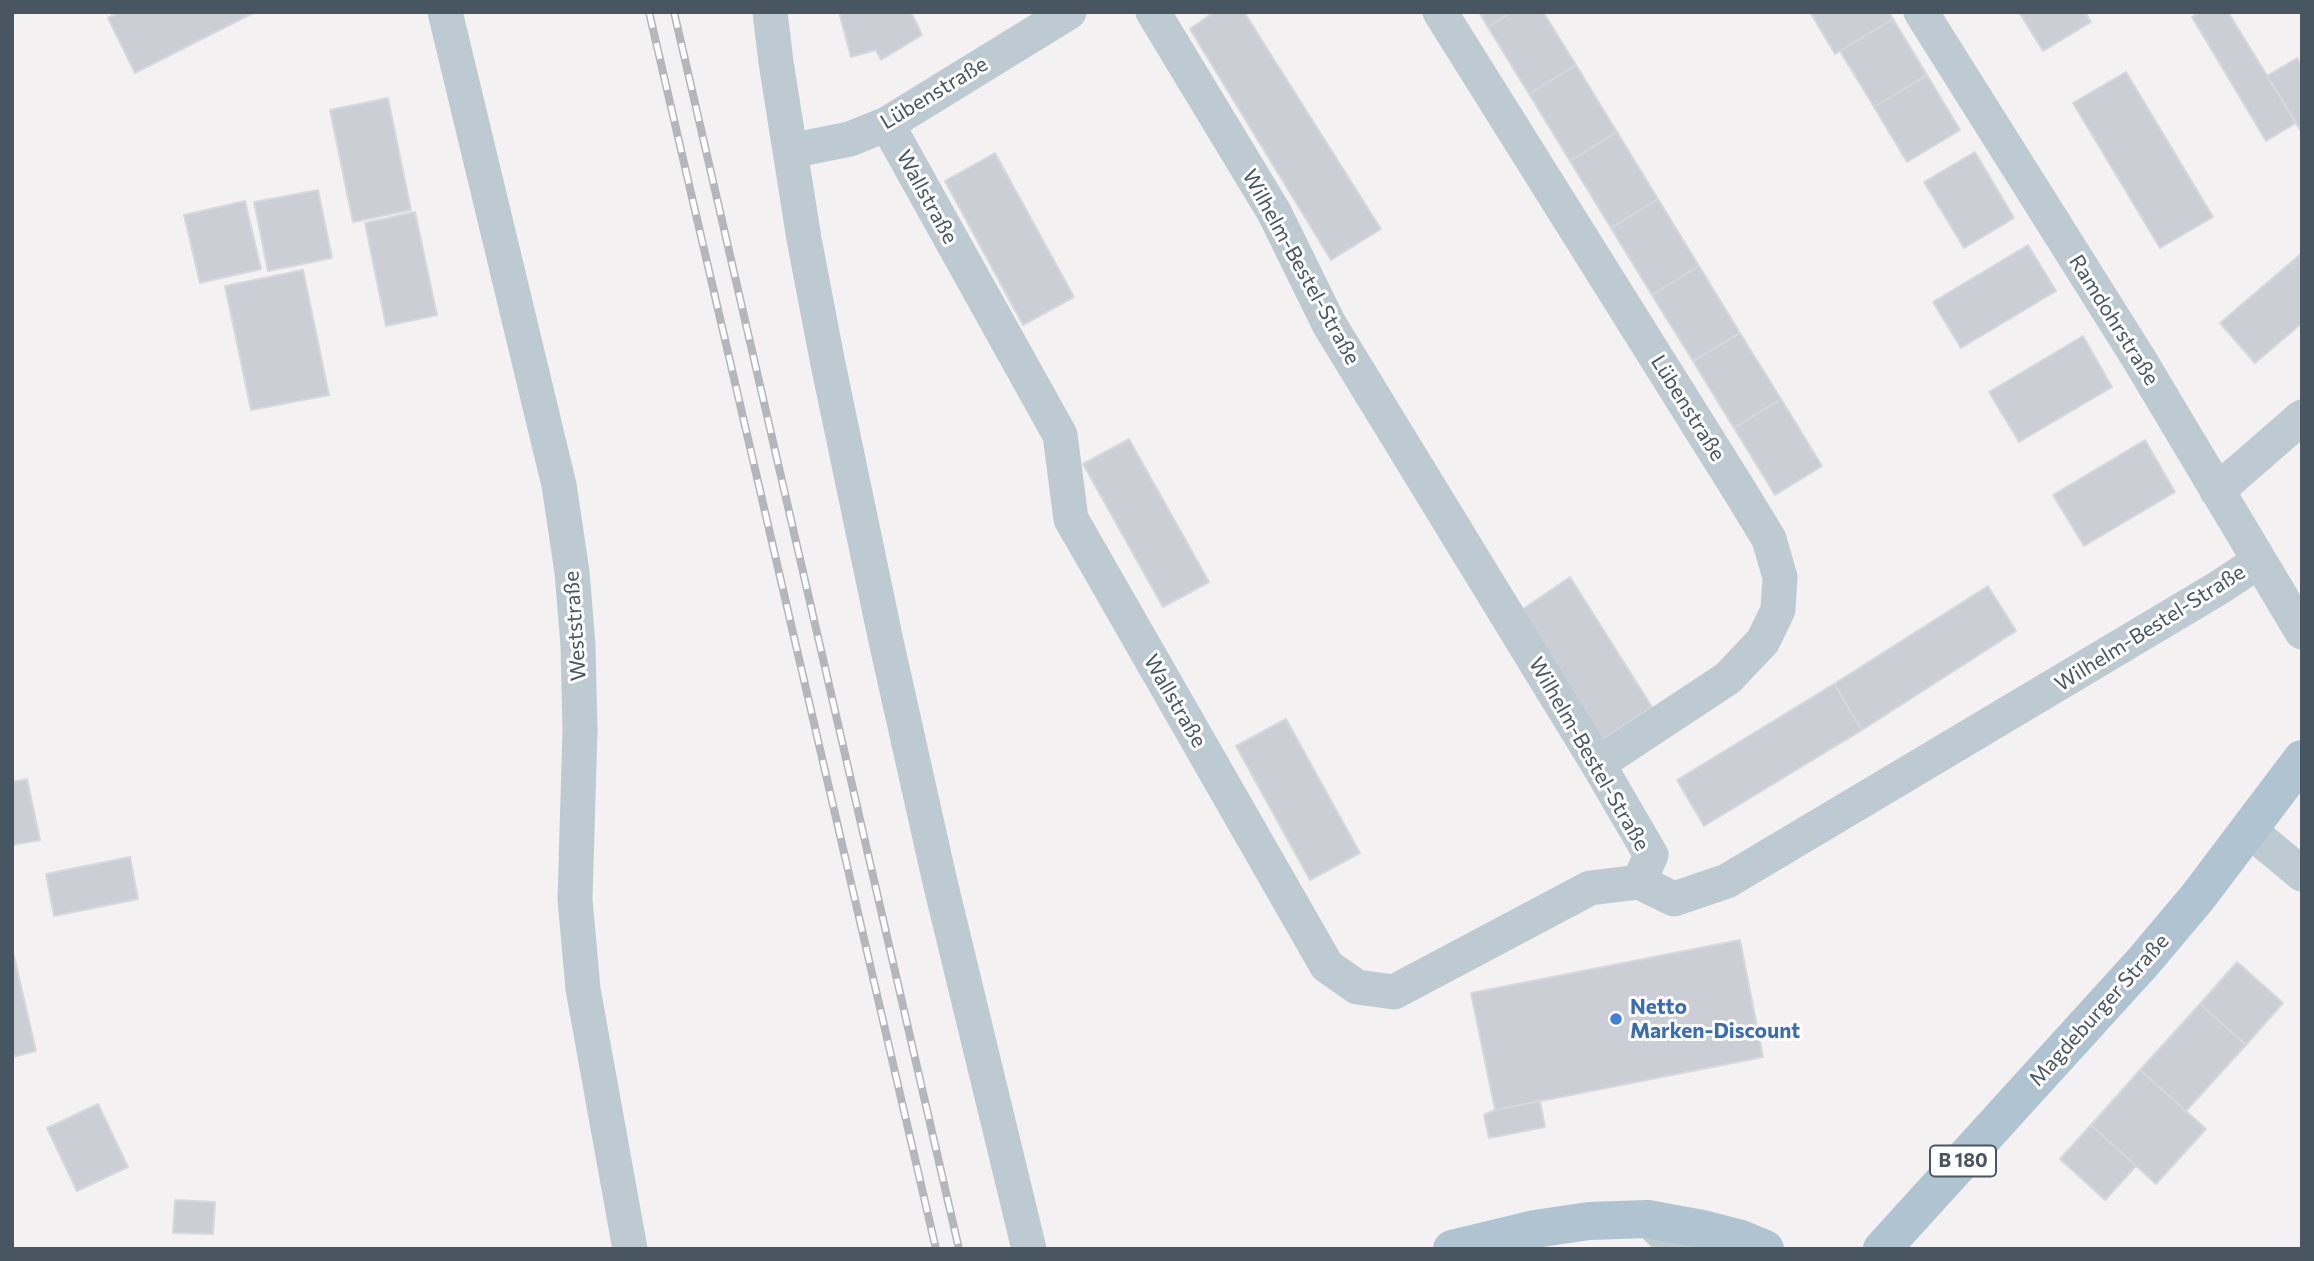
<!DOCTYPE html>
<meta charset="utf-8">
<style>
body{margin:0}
#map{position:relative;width:2314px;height:1261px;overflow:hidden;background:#f3f1f1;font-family:Commissioner,sans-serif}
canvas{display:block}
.frame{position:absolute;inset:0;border:14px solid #475660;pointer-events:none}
</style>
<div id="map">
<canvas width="2314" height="1261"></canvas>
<div class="frame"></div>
</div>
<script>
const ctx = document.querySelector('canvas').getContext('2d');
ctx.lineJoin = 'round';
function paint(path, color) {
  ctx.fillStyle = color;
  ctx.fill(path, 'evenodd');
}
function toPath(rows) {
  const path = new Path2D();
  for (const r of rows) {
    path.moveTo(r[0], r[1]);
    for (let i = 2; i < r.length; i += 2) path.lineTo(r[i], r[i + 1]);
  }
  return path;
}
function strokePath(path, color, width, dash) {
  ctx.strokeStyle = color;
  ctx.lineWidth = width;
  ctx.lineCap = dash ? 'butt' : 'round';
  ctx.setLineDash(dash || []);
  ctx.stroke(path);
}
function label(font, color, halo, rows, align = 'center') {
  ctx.font = font + ' Commissioner,sans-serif';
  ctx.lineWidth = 6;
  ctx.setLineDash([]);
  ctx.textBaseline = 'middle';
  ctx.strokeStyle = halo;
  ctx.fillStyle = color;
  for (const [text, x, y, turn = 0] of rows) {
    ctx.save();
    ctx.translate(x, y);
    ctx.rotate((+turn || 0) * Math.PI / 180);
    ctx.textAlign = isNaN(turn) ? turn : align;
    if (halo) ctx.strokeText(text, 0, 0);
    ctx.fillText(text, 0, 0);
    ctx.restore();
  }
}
const building = toPath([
 [119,12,252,12,253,13,135,73,108,18,119,12],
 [839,12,911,12,922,35,881,60,876,50,851,57,839,12],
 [1214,12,1244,12,1381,229,1331,260,1190,29,1214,12],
 [1479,12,1512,12,1488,27,1479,12],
 [1512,12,1543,12,1576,65,1529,94,1488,27,1512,12],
 [1810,12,1889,12,1893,19,1835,54,1810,12],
 [2019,12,2085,12,2091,22,2043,51,2019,12],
 [2200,12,2228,12,2296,123,2266,141,2192,17,2200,12],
 [1893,19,1927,75,1874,107,1840,51,1893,19],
 [2297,58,2302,65,2302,133,2267,76,2297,58],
 [1576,65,1617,132,1570,161,1529,94,1576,65],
 [2126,72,2213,217,2160,248,2073,103,2126,72],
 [1927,75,1960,130,1907,162,1874,107,1927,75],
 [388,98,411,210,353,222,330,110,388,98],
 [1617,132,1658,199,1611,228,1570,161,1617,132],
 [1975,152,2014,218,1964,248,1924,182,1975,152],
 [995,153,1074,297,1023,325,945,181,995,153],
 [318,190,332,258,268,271,254,202,318,190],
 [1658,199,1699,266,1652,295,1611,228,1658,199],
 [245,201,261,269,200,283,184,215,245,201],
 [415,212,437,315,386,326,365,223,415,212],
 [2028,245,2056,291,1961,348,1933,302,2028,245],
 [2302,253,2302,323,2255,363,2220,323,2302,253],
 [1699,266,1740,333,1693,361,1652,295,1699,266],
 [303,270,329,395,251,410,225,286,303,270],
 [1740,333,1781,399,1734,428,1693,361,1740,333],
 [2083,336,2112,387,2019,442,1989,392,2083,336],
 [1781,399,1822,466,1775,495,1734,428,1781,399],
 [1129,439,1209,582,1163,607,1083,464,1129,439],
 [2145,440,2175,492,2084,546,2053,495,2145,440],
 [1570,577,1652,707,1603,740,1523,609,1570,577],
 [1988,586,2016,631,1862,730,1834,684,1988,586],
 [1834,684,1862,730,1704,826,1677,780,1834,684],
 [1286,719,1360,853,1310,880,1236,746,1286,719],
 [27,779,40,840,12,845,12,782,27,779],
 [130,857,138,899,54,916,46,874,130,857],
 [1740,940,1763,1057,1495,1110,1471,993,1740,940],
 [12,956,14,956,36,1051,12,1057,12,956],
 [2237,962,2283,1003,2246,1045,2200,1004,2237,962],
 [2200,1004,2246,1045,2186,1111,2140,1070,2200,1004],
 [2140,1070,2206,1129,2156,1184,2091,1125,2140,1070],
 [1540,1101,1545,1127,1489,1138,1484,1115,1495,1110,1540,1101],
 [98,1104,128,1167,77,1191,47,1128,98,1104],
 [2091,1125,2136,1166,2105,1200,2060,1159,2091,1125],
 [175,1200,215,1202,213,1234,173,1233,175,1200]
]);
const street = toPath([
 [445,12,559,485,572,572,578,645,580,730,575,899,583,989,630,1249],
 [770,12,776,62,804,239,828,364,886,641,940,882,1029,1249],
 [1153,12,1274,212,1329,324,1598,764,1651,855,1639,882,1674,899,1727,881,2220,587,2259,561],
 [1440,12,1741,493,1769,539,1780,577,1778,610,1763,641,1728,678,1598,764],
 [1921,12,2139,359,2302,632],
 [887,124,1060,435,1071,519,1327,966,1357,987,1394,992,1590,888,1639,882],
 [790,151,850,139,887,124,1069,12],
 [2217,491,2302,417],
 [2249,830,2302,874],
 [1648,1219,1678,1249]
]);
const primary = toPath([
 [1452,1249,1535,1229,1589,1221,1648,1219,1702,1229,1741,1239,1765,1249],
 [1882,1249,2143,962,2197,898,2302,759]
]);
const rail = toPath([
 [649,12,936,1249],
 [674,12,959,1249]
]);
const markers = [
 [1616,1019,7,"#3f7fe0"]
];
const shields = [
 [1963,1161,66]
];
const shieldNames = [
 ["B 180",1963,1161]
];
const streetNames = [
 ["Lübenstraße",934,93,-31],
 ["Wallstraße",927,197,61],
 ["Wilhelm-Bestel-Straße",1301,267,61],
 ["Ramdohrstraße",2114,320,58],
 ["Lübenstraße",1688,408,58],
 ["Weststraße",575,626,-94],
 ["Wilhelm-Bestel-Straße",2150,628,-32],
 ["Wallstraße",1175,701,60],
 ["Wilhelm-Bestel-Straße",1589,754,60],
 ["Magdeburger Straße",2099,1010,-48]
];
const shopNames = [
 ["Netto",1630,1007],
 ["Marken-Discount",1630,1031]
];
paint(building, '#cbced4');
strokePath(building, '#d5d8dd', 2);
strokePath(street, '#becad1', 35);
strokePath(primary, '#afc3d1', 38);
strokePath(rail, '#b3b7bc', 8);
strokePath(rail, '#fff', 5, [16]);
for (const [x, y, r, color] of markers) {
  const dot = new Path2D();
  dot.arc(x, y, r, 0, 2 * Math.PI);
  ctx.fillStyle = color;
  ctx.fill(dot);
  strokePath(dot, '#fff', 2.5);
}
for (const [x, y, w] of shields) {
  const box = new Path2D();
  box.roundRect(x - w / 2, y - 15.5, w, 31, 5);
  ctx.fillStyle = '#fff';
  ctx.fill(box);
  strokePath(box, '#475660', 2);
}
label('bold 19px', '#475660', null, shieldNames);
label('21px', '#475660', '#fff', streetNames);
label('bold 21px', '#366cbe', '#fff', shopNames, 'left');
</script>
